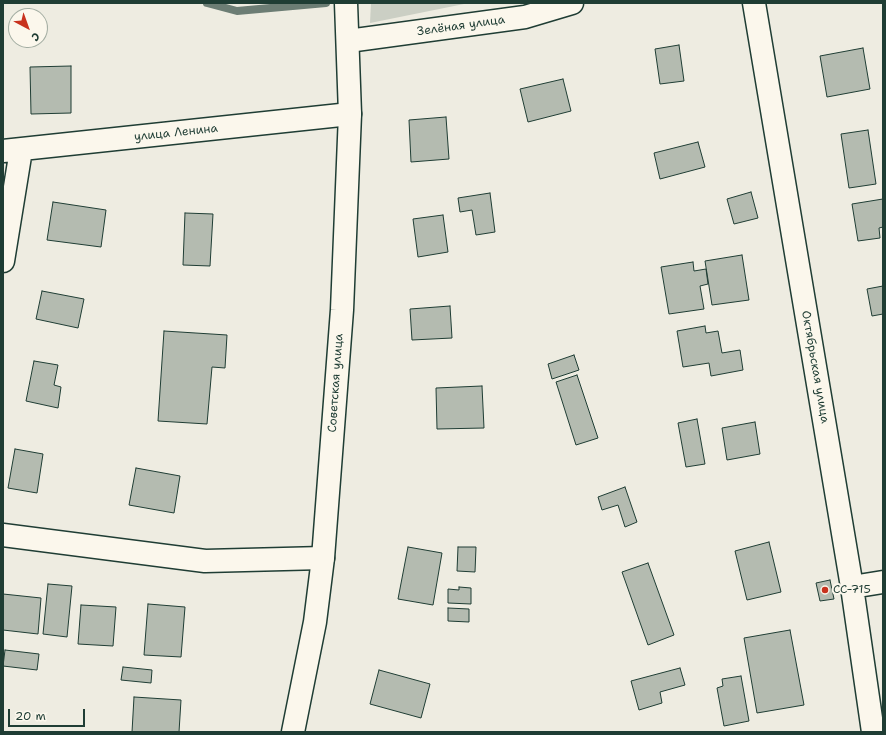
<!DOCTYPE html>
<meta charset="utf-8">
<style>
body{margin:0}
#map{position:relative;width:886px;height:735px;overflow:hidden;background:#eeece1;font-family:"Shantell Sans",sans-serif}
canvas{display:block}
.frame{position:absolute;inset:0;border:4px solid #1f3d34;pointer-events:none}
.north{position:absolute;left:8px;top:8px;width:40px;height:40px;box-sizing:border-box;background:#fbf7ec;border:1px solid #a3ada2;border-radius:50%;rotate:139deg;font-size:11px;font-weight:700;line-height:16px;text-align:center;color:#1f3d34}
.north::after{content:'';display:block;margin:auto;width:14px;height:18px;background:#c8321e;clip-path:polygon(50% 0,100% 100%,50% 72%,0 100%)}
.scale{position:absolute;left:8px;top:709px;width:77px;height:18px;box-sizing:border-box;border:2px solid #1f3d34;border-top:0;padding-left:5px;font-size:12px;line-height:14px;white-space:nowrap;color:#1f3d34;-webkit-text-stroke:3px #fbf7ec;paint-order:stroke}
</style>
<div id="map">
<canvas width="886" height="735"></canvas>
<div class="frame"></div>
<div class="north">С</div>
<div class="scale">20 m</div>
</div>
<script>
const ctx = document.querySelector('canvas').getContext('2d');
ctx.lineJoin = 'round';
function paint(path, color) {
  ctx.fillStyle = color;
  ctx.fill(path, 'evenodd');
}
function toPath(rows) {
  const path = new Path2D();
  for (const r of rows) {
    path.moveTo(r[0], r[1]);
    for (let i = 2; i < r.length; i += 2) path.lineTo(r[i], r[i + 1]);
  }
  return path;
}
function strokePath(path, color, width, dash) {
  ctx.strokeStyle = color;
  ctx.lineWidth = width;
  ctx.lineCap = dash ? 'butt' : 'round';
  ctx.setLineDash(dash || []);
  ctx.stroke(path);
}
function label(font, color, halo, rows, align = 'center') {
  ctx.font = font + ' "Shantell Sans",sans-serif';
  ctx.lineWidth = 4;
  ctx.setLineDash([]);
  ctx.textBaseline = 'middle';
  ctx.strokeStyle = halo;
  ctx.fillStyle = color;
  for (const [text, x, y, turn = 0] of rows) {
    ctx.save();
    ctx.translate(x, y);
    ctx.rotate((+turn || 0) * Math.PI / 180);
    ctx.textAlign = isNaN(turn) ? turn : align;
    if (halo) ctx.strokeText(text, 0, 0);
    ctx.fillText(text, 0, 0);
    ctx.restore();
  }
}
const green = toPath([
 [371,3,469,3,370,23]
]);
const stream = toPath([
 [207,3,237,11,326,3]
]);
const building = toPath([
 [679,45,684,81,660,84,655,49,679,45],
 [863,48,870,89,827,97,820,56,863,48],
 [71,66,71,113,31,114,30,67,71,66],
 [563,79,571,111,528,122,520,89,563,79],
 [446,117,449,159,411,162,409,120,446,117],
 [868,130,876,184,849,188,841,134,868,130],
 [698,142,705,167,660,179,654,153,698,142],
 [751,192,758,218,734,224,727,199,751,192],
 [490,193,495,232,476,235,472,210,460,212,458,198,490,193],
 [883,199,883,227,879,228,880,238,858,241,852,204,883,199],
 [53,202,106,210,101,247,47,240,53,202],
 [185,213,213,214,210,266,183,265,185,213],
 [443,215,448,252,418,257,413,219,443,215],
 [742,255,749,300,712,305,705,261,742,255],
 [693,262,694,271,706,269,708,284,700,286,704,309,669,314,661,267,693,262],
 [883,286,883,314,872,316,867,289,883,286],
 [42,291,84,299,78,328,36,319,42,291],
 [450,306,452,338,412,340,410,309,450,306],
 [705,326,706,333,718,331,722,353,740,350,743,370,711,376,709,363,683,367,677,331,705,326],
 [164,331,227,335,225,368,212,367,207,424,158,421,164,331],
 [574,355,579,370,552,379,548,364,574,355],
 [34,361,58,365,54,385,61,387,58,408,26,401,34,361],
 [577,375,598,438,576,445,556,382,577,375],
 [482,386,484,428,437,429,436,388,482,386],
 [697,419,705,464,686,467,678,423,697,419],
 [755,422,760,454,727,460,722,428,755,422],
 [15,449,43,454,37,493,8,488,15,449],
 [136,468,180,476,174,513,129,505,136,468],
 [625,487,637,522,625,527,618,505,602,510,598,497,625,487],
 [769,542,781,592,747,600,735,551,769,542],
 [408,547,442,553,433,605,398,599,408,547],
 [458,547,476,547,475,572,457,571,458,547],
 [648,563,674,635,648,645,622,572,648,563],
 [830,580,834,599,820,601,816,583,830,580],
 [48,584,72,586,67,637,43,634,48,584],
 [459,587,471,588,471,604,448,603,448,589,459,590,459,587],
 [3,594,41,598,38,634,3,630,3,594],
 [148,604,185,607,181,657,144,655,148,604],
 [81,605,116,607,113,646,78,644,81,605],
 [448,608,469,609,469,622,448,621,448,608],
 [790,630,804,705,757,713,744,638,790,630],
 [5,650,39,654,37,670,3,666,5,650],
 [123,667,152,670,151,683,121,680,123,667],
 [680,668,685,685,660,692,662,703,639,710,631,681,680,668],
 [379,670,430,684,421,718,370,704,379,670],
 [741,676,749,721,724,726,717,688,723,686,722,679,741,676],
 [134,697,181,700,179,732,132,732,134,697]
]);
const street = toPath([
 [754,3,852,587,873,732],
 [348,41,525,17,572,3],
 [3,151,350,114],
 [3,261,21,150],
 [3,535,205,561,323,558],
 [852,587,883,582]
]);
const secondary = toPath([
 [293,732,315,622,323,558,342,310,350,114,346,3]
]);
const markers = [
 [825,590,4,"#c8321e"]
];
const streetNames = [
 ["Зелёная улица",461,26,-8],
 ["улица Ленина",176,133,-6],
 ["Октябрьская улица",815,367,80],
 ["Советская улица",336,383,-86]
];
const poiNames = [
 ["СС-715",833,590]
];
paint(green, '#cbcfc4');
strokePath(stream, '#6c7d74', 8);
paint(building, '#b4bbb0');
strokePath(building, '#1f3d34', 1);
strokePath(street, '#1f3d34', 25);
strokePath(secondary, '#1f3d34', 25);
strokePath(street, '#fbf7ec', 22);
strokePath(secondary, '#fbf7ec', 22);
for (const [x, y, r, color] of markers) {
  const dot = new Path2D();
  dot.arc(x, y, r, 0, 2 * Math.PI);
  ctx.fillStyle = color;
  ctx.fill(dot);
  strokePath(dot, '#fbf7ec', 1.5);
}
label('12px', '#1f3d34', '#fbf7ec', streetNames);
label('12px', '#1f3d34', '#fbf7ec', poiNames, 'left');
</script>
